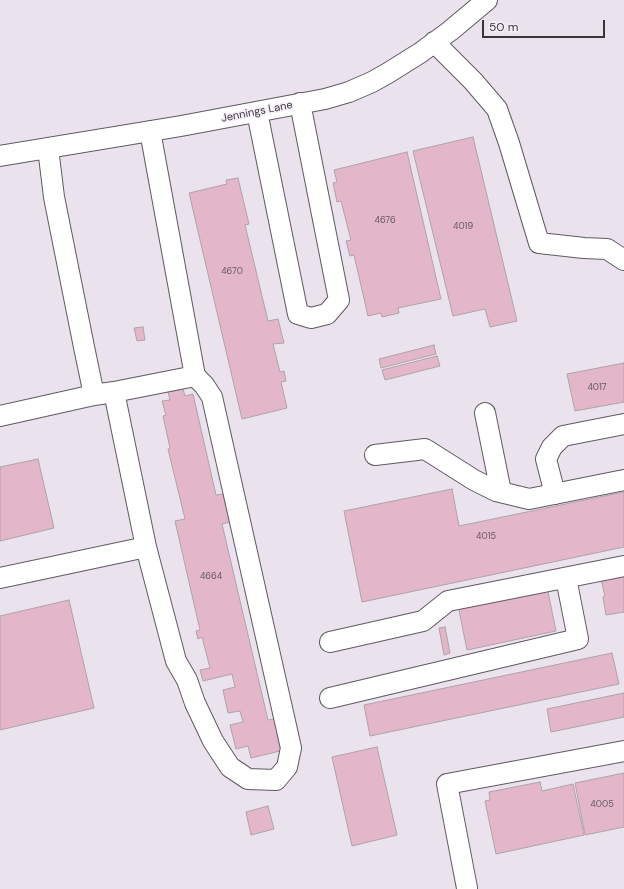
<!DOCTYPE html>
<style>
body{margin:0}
#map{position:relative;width:624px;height:889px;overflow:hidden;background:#eae2ec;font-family:"DM Sans",sans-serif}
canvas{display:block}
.scale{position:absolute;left:482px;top:20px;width:123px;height:18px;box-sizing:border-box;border:2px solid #39363a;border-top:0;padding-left:5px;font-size:12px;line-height:14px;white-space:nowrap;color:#39363a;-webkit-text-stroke:3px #f7eff9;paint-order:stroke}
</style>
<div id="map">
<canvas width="624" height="889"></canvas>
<div class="scale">50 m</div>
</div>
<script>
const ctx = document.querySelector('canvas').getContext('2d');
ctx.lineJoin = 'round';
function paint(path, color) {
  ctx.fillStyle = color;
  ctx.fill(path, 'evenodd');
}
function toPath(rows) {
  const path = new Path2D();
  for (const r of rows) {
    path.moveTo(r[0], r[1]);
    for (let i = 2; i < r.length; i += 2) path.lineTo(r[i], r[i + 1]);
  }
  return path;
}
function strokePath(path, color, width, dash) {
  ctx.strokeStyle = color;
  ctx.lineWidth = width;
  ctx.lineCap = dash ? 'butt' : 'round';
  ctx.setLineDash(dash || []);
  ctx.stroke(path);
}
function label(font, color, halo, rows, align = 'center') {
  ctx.font = font + ' "DM Sans",sans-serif';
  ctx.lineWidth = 3.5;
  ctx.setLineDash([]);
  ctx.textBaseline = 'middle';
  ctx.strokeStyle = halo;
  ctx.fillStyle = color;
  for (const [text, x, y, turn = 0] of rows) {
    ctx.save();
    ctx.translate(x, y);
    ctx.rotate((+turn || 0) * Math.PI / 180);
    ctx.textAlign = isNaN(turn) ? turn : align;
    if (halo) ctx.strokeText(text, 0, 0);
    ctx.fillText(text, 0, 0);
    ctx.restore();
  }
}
const building = toPath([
 [473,137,517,321,490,327,485,309,453,316,413,151,473,137],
 [407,152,441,299,398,308,399,313,382,317,381,313,368,316,354,255,350,256,346,241,351,240,341,201,337,202,333,183,337,182,334,170,407,152],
 [238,178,249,224,245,225,268,321,278,319,284,343,273,344,280,372,284,371,286,381,281,382,287,408,242,419,189,193,227,184,226,180,238,178],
 [143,327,145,340,137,341,134,328,143,327],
 [434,345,436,354,381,368,379,359,434,345],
 [437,356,440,366,385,380,382,370,437,356],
 [624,363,624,402,575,411,567,374,624,363],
 [183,389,185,396,193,394,216,495,223,494,230,522,222,524,268,720,281,718,288,749,251,758,248,746,236,749,230,725,243,722,240,711,228,713,223,690,235,687,232,674,203,681,200,670,210,668,202,637,198,639,196,631,200,630,175,521,185,519,168,449,170,448,163,416,166,415,162,401,170,400,168,392,183,389],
 [38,459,54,528,0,541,0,467,38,459],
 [452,489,459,526,624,492,624,547,362,602,344,511,452,489],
 [624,575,624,612,606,615,603,597,605,596,601,579,624,575],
 [547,587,556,631,467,650,458,605,547,587],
 [69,600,94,708,0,730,0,616,69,600],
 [445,627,450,653,444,655,439,628,445,627],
 [612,653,619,684,370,736,364,705,612,653],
 [624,693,624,717,551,732,547,709,624,693],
 [377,747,397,835,352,846,332,757,377,747],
 [624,773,624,827,585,835,575,783,624,773],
 [540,782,542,791,573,784,584,835,496,854,485,801,490,800,489,792,540,782],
 [268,806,274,829,251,835,246,812,268,806]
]);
const minor = toPath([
 [434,42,473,81,497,109,509,143,539,243,584,248,607,249,624,260],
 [257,112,298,314,311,318,327,314,339,300,300,103],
 [48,148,54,197,84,347,94,395],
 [0,156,181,126,325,99,349,92,372,82,388,73,420,53,450,31,487,0],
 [114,392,195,376,150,131],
 [485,413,501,492],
 [0,416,94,395,114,392,146,547,0,578],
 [375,455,425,449,474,480,496,491,529,499,624,480],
 [555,494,546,459,552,447,563,436,624,424],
 [146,547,176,661,187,680,195,703,213,741,230,767,248,779,276,780,287,767,291,748,212,397,204,385,195,376],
 [330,642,423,621,448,601,624,566],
 [330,698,578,639,566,578],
 [467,888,447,784,624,751]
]);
const numberNames = [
 ["4676",385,221],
 ["4019",463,227],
 ["4670",232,272],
 ["4017",597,388],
 ["4015",486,537],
 ["4664",211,577],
 ["4005",602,805]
];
const streetNames = [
 ["Jennings Lane",257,112,-11]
];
paint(building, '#e3b6ca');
strokePath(building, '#aea3a8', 1);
strokePath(minor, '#605961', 22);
strokePath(minor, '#fff', 20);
label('9px', '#64565e', null, numberNames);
label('11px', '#39363a', '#f7eff9', streetNames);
</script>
